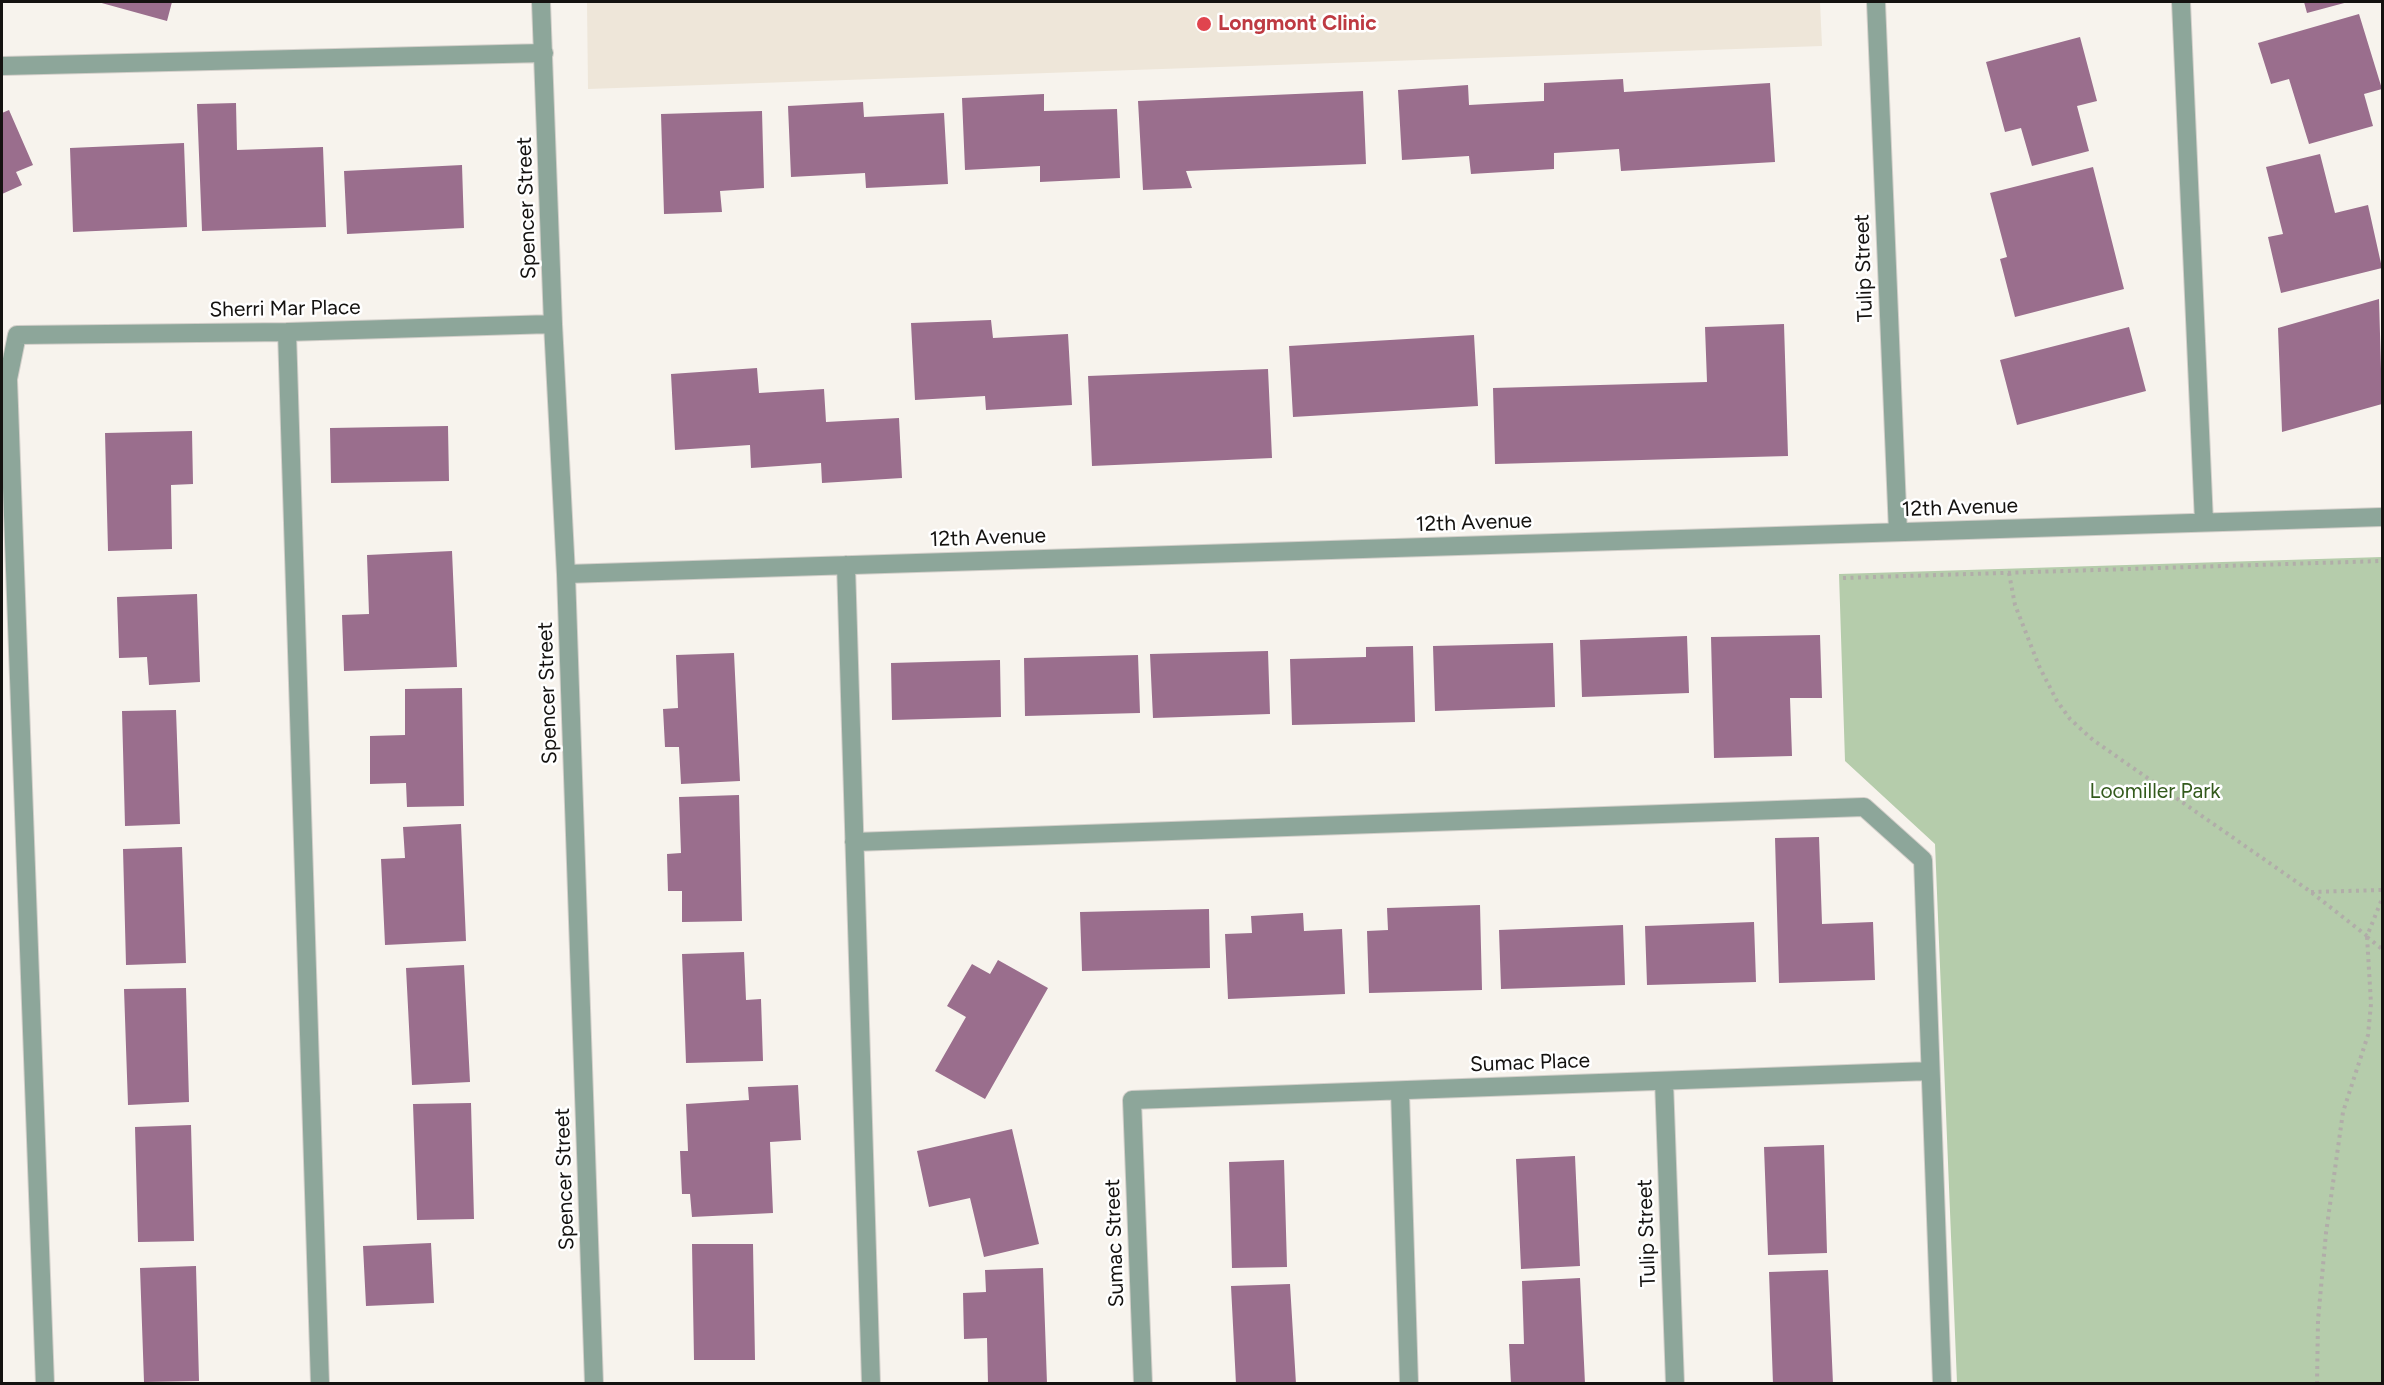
<!DOCTYPE html>
<style>
body{margin:0}
#map{position:relative;width:2384px;height:1385px;overflow:hidden;background:#f7f3ed;font-family:Figtree,sans-serif}
canvas{display:block}
.frame{position:absolute;inset:0;border:3px solid #141210;pointer-events:none}
</style>
<div id="map">
<canvas width="2384" height="1385"></canvas>
<div class="frame"></div>
</div>
<script>
const ctx = document.querySelector('canvas').getContext('2d');
ctx.lineJoin = 'round';
function paint(path, color) {
  ctx.fillStyle = color;
  ctx.fill(path, 'evenodd');
}
function toPath(rows) {
  const path = new Path2D();
  for (const r of rows) {
    path.moveTo(r[0], r[1]);
    for (let i = 2; i < r.length; i += 2) path.lineTo(r[i], r[i + 1]);
  }
  return path;
}
function strokePath(path, color, width, dash) {
  ctx.strokeStyle = color;
  ctx.lineWidth = width;
  ctx.lineCap = dash ? 'butt' : 'round';
  ctx.setLineDash(dash || []);
  ctx.stroke(path);
}
function label(font, color, halo, rows, align = 'center') {
  ctx.font = font + ' Figtree,sans-serif';
  ctx.lineWidth = 5;
  ctx.setLineDash([]);
  ctx.textBaseline = 'middle';
  ctx.strokeStyle = halo;
  ctx.fillStyle = color;
  for (const [text, x, y, turn = 0] of rows) {
    ctx.save();
    ctx.translate(x, y);
    ctx.rotate((+turn || 0) * Math.PI / 180);
    ctx.textAlign = isNaN(turn) ? turn : align;
    if (halo) ctx.strokeText(text, 0, 0);
    ctx.fillText(text, 0, 0);
    ctx.restore();
  }
}
const built = toPath([
 [587,2,1820,2,1822,46,588,89]
]);
const green = toPath([
 [2382,557,2382,1383,1957,1383,1935,844,1845,761,1839,574]
]);
const building = toPath([
 [98,2,172,2,167,21],
 [2304,2,2348,2,2307,13],
 [2359,14,2382,89,2364,94,2373,126,2309,144,2289,79,2271,84,2258,43],
 [2080,37,2097,101,2077,106,2089,151,2032,166,2021,128,2005,132,1986,62],
 [1623,79,1624,92,1770,83,1775,162,1621,171,1619,149,1554,153,1554,169,1471,174,1469,156,1402,160,1398,90,1468,85,1469,105,1544,101,1544,83],
 [1363,91,1366,164,1186,171,1192,188,1143,190,1138,101],
 [1044,94,1044,111,1117,109,1120,178,1040,182,1040,166,965,170,962,98],
 [863,102,864,117,944,113,948,184,866,188,865,173,791,177,788,106],
 [236,103,237,150,323,147,326,227,202,231,197,104],
 [9,110,33,165,16,172,22,185,2,194,2,113],
 [762,111,764,188,720,191,722,212,664,214,661,114],
 [184,143,187,227,73,232,70,148],
 [2320,154,2335,213,2368,205,2382,268,2281,293,2268,237,2283,234,2266,167],
 [462,165,464,228,347,234,344,171],
 [2093,167,2124,289,2015,317,2000,259,2007,257,1990,193],
 [2379,299,2382,404,2282,432,2278,328],
 [991,320,993,338,1068,334,1072,405,986,410,985,396,915,400,911,323],
 [1784,324,1788,456,1495,464,1493,388,1707,382,1705,327],
 [2129,327,2146,391,2017,425,2000,360],
 [1474,335,1478,406,1293,417,1289,346],
 [757,368,759,393,824,389,826,422,899,418,902,478,822,483,821,463,751,468,750,445,675,450,671,374],
 [1268,369,1272,458,1092,466,1088,376],
 [448,426,449,481,331,483,330,428],
 [192,431,193,484,171,485,172,549,108,551,105,433],
 [452,551,457,667,344,671,342,615,369,614,367,555],
 [197,594,200,682,149,685,147,657,119,658,117,597],
 [1820,635,1822,698,1790,698,1792,756,1714,758,1711,637],
 [1687,636,1689,693,1582,697,1580,640],
 [1553,643,1555,707,1435,711,1433,646],
 [1413,646,1415,722,1292,725,1290,659,1366,657,1366,647],
 [1268,651,1270,714,1153,718,1150,654],
 [734,653,740,781,681,784,679,747,665,747,663,709,678,708,676,655],
 [1138,655,1140,713,1025,716,1024,658],
 [1000,660,1001,717,892,720,891,663],
 [462,688,464,806,407,807,406,783,370,784,370,736,405,735,405,689],
 [176,710,180,824,125,826,122,711],
 [739,795,742,921,682,922,682,891,668,891,667,854,681,853,679,797],
 [461,824,466,941,385,945,381,859,405,858,403,827],
 [1819,837,1822,924,1873,922,1875,980,1779,983,1775,838],
 [182,847,186,963,126,965,123,849],
 [1480,905,1482,990,1369,993,1367,931,1388,930,1387,908],
 [1209,909,1210,968,1082,971,1080,912],
 [1303,913,1304,931,1342,929,1345,994,1228,999,1225,934,1252,933,1251,916],
 [1754,922,1756,982,1647,985,1645,926],
 [1623,925,1625,985,1501,989,1499,930],
 [744,952,746,1000,761,999,763,1061,686,1063,682,954],
 [998,960,1048,988,985,1099,935,1071,966,1017,947,1006,972,964,990,974],
 [464,965,470,1082,412,1085,406,968],
 [186,988,189,1102,128,1105,124,989],
 [798,1085,801,1140,770,1142,773,1213,692,1217,690,1194,682,1194,680,1151,688,1151,686,1104,749,1100,748,1087],
 [471,1103,474,1219,417,1220,413,1104],
 [191,1125,194,1241,138,1242,135,1127],
 [1012,1129,1039,1244,984,1257,970,1198,929,1207,917,1151],
 [1824,1145,1827,1253,1768,1255,1764,1147],
 [1575,1156,1580,1266,1521,1269,1516,1159],
 [1284,1160,1287,1267,1232,1268,1229,1162],
 [431,1243,434,1303,366,1306,363,1246],
 [692,1244,753,1244,755,1360,694,1360],
 [196,1266,199,1381,144,1382,140,1268],
 [1043,1268,1047,1384,988,1384,987,1338,964,1339,963,1293,986,1292,985,1270],
 [1828,1270,1833,1384,1773,1384,1769,1272],
 [1580,1278,1585,1384,1511,1384,1509,1344,1524,1344,1522,1281],
 [1290,1284,1296,1384,1236,1384,1231,1286]
]);
const path = toPath([
 [2009,573,2015,605,2039,666,2057,701,2070,719,2093,740,2311,892,2367,936,2382,899],
 [1843,578,2382,561],
 [2311,892,2382,890],
 [2367,937,2382,949],
 [2317,1384,2318,1320,2326,1233,2343,1112,2368,1035,2371,1004,2367,936]
]);
const minor = toPath([
 [541,2,553,324,566,574,594,1384],
 [1876,2,1898,532],
 [2181,2,2204,522],
 [2,66,544,53],
 [287,332,320,1384],
 [846,565,871,1384],
 [566,574,2382,517],
 [854,842,1864,807,1923,860,1942,1384],
 [1664,1081,1675,1384],
 [1400,1091,1409,1384],
 [45,1384,8,379,17,335,287,332,553,324],
 [1143,1384,1132,1100,1930,1071]
]);
const markers = [
 [1204,24,8,"#e0444e"]
];
const healthNames = [
 ["Longmont Clinic",1218,24]
];
const streetNames = [
 ["Spencer Street",527,208,-92],
 ["Tulip Street",1864,268,-92],
 ["Sherri Mar Place",285,309,-1],
 ["12th Avenue",1960,508,-2],
 ["12th Avenue",1474,523,-2],
 ["12th Avenue",988,538,-2],
 ["Spencer Street",548,693,-92],
 ["Sumac Place",1530,1063,-2],
 ["Spencer Street",565,1179,-92],
 ["Tulip Street",1647,1233,-92],
 ["Sumac Street",1115,1243,-92]
];
const parkNames = [
 ["Loomiller Park",2155,792]
];
paint(built, '#eee6d9');
paint(green, '#b5ccab');
paint(building, '#9a6e8d');
strokePath(minor, '#d3cfca', 20);
strokePath(path, '#b1ada9', 4, [3, 4.5]);
strokePath(minor, '#8da69a', 18);
for (const [x, y, r, color] of markers) {
  const dot = new Path2D();
  dot.arc(x, y, r, 0, 2 * Math.PI);
  ctx.fillStyle = color;
  ctx.fill(dot);
  strokePath(dot, '#fff', 2);
}
label('bold 21px', '#be3a42', '#fff', healthNames, 'left');
label('21px', '#141210', '#fff', streetNames);
label('21px', '#335a1c', '#fff', parkNames);
</script>
